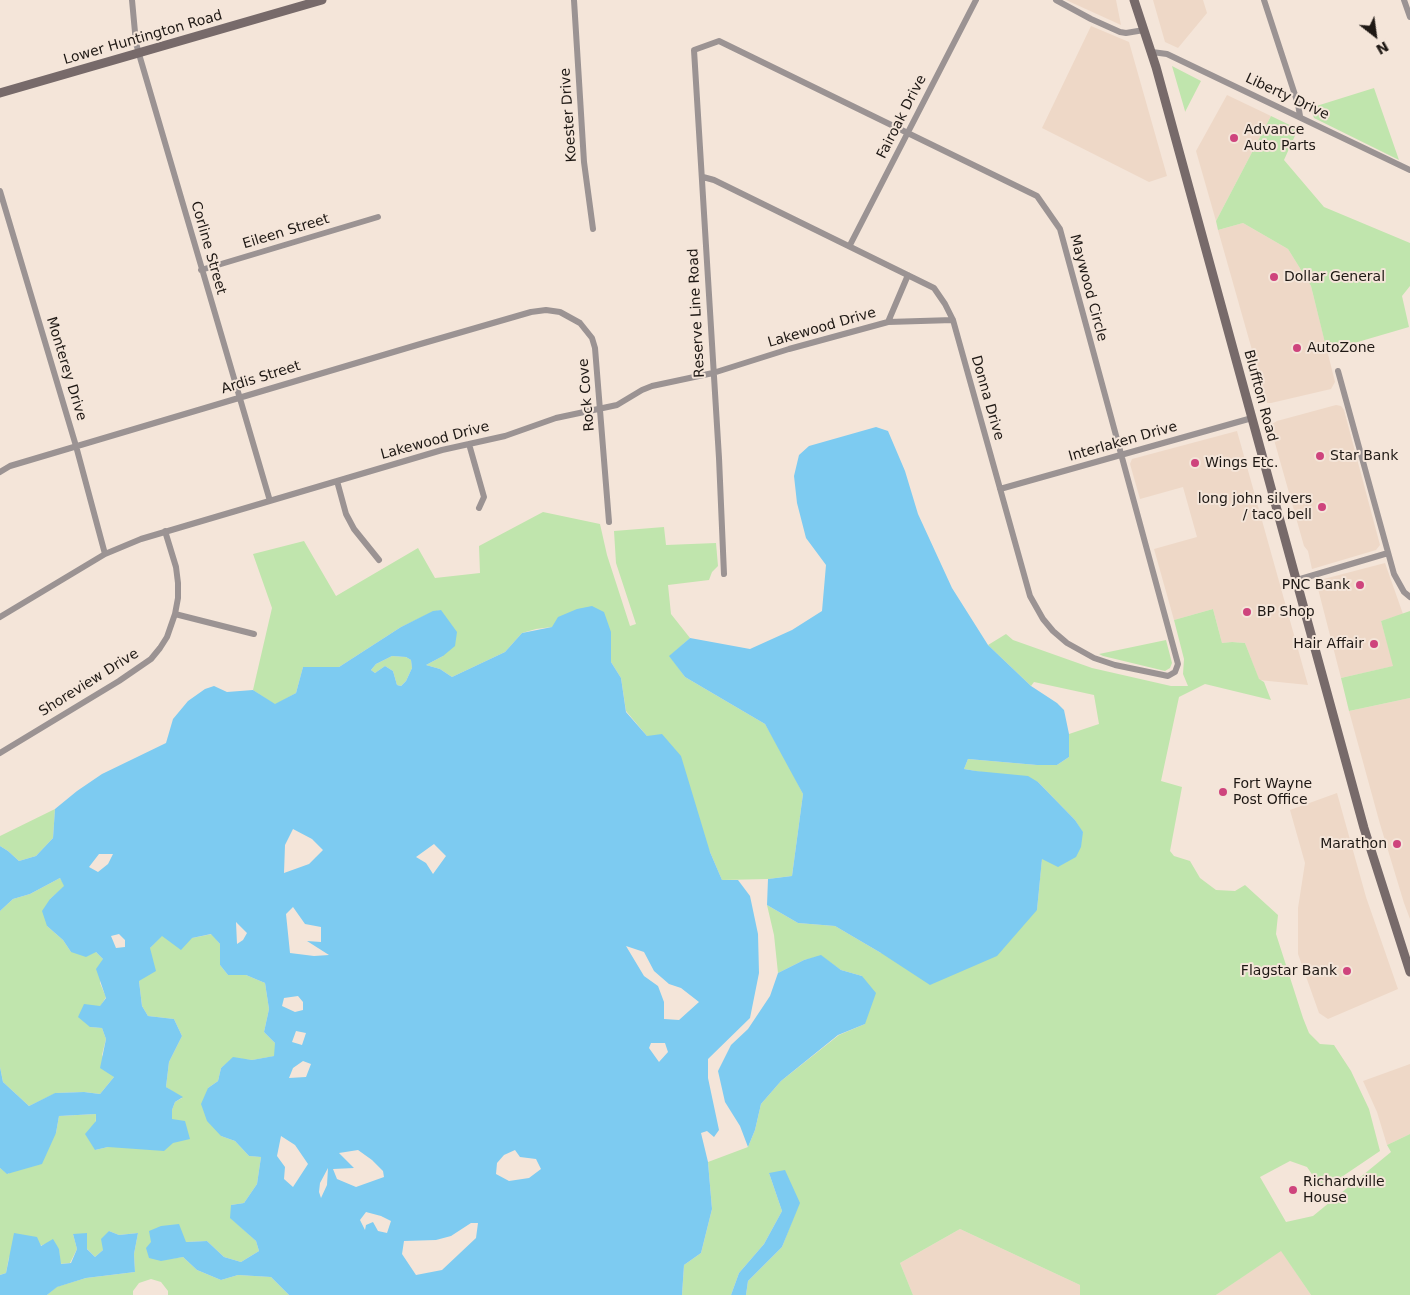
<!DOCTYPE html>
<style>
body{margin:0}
#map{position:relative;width:1410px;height:1295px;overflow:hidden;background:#f4e5d9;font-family:"DejaVu Sans",sans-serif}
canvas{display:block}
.north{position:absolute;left:1350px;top:10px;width:50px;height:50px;-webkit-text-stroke:4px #f4e5d9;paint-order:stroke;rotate:150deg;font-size:14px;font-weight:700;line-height:20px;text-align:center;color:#1e1814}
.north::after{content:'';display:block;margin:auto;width:18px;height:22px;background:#1e1814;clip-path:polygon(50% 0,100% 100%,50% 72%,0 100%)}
</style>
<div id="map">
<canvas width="1410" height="1295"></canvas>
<div class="north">N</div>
</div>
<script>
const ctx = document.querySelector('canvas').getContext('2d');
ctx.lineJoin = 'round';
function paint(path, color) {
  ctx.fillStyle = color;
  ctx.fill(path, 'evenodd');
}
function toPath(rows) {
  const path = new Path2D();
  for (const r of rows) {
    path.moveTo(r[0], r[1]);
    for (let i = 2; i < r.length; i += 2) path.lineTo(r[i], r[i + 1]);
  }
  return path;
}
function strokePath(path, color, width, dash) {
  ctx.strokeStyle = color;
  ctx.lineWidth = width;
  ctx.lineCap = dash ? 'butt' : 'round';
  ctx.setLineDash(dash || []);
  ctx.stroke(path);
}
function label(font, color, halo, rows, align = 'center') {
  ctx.font = font + ' "DejaVu Sans",sans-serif';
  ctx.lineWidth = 4;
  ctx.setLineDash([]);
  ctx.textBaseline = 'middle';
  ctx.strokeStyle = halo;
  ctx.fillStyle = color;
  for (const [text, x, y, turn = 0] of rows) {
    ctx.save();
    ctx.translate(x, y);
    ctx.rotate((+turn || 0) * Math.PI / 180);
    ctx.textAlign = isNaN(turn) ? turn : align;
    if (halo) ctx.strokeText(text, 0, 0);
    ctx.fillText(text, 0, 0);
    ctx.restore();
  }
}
const built = toPath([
 [1066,0,1116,0,1121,25],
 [1153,0,1203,0,1207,13,1178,48,1165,42],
 [1091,26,1129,42,1167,176,1149,182,1042,128],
 [1227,95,1271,116,1216,221,1196,151],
 [1243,223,1288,249,1311,286,1335,382,1331,389,1271,403,1267,403,1218,230],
 [1336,405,1341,406,1344,410,1380,545,1376,550,1312,569,1308,551,1304,546,1271,429,1272,424,1277,421],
 [1237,431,1308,685,1259,680,1245,643,1232,642,1222,643,1213,609,1174,620,1154,549,1197,537,1183,487,1140,499,1130,464,1132,459],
 [1385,563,1403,614,1381,621,1394,666,1341,678,1316,581],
 [1410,698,1410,919,1404,903,1380,824,1349,711],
 [1337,793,1366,897,1398,989,1328,1019,1319,1013,1298,954,1298,908,1305,863,1290,810],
 [1410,1064,1410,1134,1387,1145,1377,1112,1363,1081],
 [960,1229,1080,1285,1080,1295,913,1295,900,1263],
 [1281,1250,1311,1295,1216,1295]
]);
const green = toPath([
 [1172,66,1201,81,1185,112,1185,111],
 [1374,88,1399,160,1314,118,1310,108],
 [1271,116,1298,129,1284,160,1324,207,1410,243,1410,286,1402,296,1409,327,1327,351,1311,286,1288,249,1243,223,1218,230,1216,221],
 [543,512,600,524,607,555,630,626,636,624,616,563,614,531,664,527,666,545,716,543,718,566,712,572,709,580,668,585,671,614,690,638,670,656,685,677,765,724,785,758,803,794,792,876,768,879,722,880,710,852,647,736,626,711,621,678,611,662,611,632,552,627,536,629,522,633,505,652,452,677,440,669,426,665,443,656,441,610,433,612,401,627,339,667,303,667,296,693,275,705,253,690,272,608,253,554,304,541,336,596,418,548,435,578,480,573,479,546],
 [1213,609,1222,643,1232,642,1245,643,1259,679,1264,682,1271,700,1205,684,1179,697,1161,781,1182,787,1170,851,1174,856,1190,861,1200,878,1216,890,1235,891,1245,885,1278,915,1276,934,1303,1018,1309,1033,1320,1044,1334,1045,1351,1071,1369,1109,1380,1151,1340,1178,1320,1186,1307,1167,1290,1161,1260,1177,1286,1222,1313,1216,1391,1152,1387,1145,1410,1134,1410,1295,1311,1295,1281,1251,1216,1295,1080,1295,1080,1285,960,1229,900,1263,913,1295,746,1295,748,1281,782,1247,799,1203,769,1173,782,1211,764,1244,739,1273,731,1295,682,1295,684,1265,701,1253,712,1209,708,1162,748,1147,755,1130,761,1104,781,1081,839,1035,865,1024,862,976,841,970,821,956,804,960,778,973,774,935,767,905,798,923,835,926,881,953,1037,910,1042,858,1083,833,1075,820,1038,782,964,769,968,759,1037,765,1057,765,1069,757,1069,734,1099,724,1094,695,1034,682,1031,686,988,645,1006,634,1013,640,1092,668,1171,686,1188,686,1183,674,1184,659,1174,620],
 [1410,611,1410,698,1349,711,1341,678,1393,666,1381,621],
 [1166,640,1172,663,1170,668,1165,671,1103,656,1099,654],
 [392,656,406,657,411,660,412,668,406,681,401,686,397,685,393,671,385,666,375,673,371,670,376,664],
 [55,809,53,838,36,856,19,861,8,851,0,846,0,836],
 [60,878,65,886,50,899,47,926,63,940,71,952,96,952,103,959,100,983,106,997,100,1007,90,1027,102,1028,106,1039,102,1055,114,1077,100,1094,84,1092,56,1093,29,1106,3,1082,0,1067,0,911,13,899,30,894],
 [212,934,220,944,220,965,228,975,246,975,265,983,269,1009,264,1032,275,1043,275,1056,252,1060,233,1058,221,1068,218,1081,208,1088,221,1136,235,1141,249,1156,261,1157,257,1184,244,1203,231,1205,231,1218,256,1241,259,1251,241,1262,224,1257,207,1241,186,1242,161,1260,183,1257,197,1270,221,1280,238,1275,271,1277,289,1295,168,1295,168,1291,161,1282,151,1279,139,1283,133,1291,133,1295,47,1295,56,1287,86,1278,135,1272,134,1254,138,1233,119,1235,109,1231,103,1250,95,1257,73,1234,77,1249,70,1263,60,1264,59,1249,48,1243,9,1257,6,1273,0,1275,0,1168,8,1174,56,1133,59,1116,96,1114,95,1150,108,1147,172,1119,172,1110,175,1102,182,1098,166,1087,169,1062,182,1036,174,1019,148,1016,142,1006,139,981,150,948,162,935,192,938]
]);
const water = toPath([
 [876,427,888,431,905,471,918,514,952,588,988,645,1031,686,1057,703,1064,710,1069,734,1069,757,1057,765,1037,765,968,759,964,769,976,771,1028,776,1038,782,1075,820,1083,832,1081,847,1076,857,1058,867,1042,859,1037,910,997,956,930,985,881,953,835,926,798,923,767,905,768,879,792,876,803,794,765,724,685,677,669,656,690,638,750,649,792,630,822,611,826,565,806,538,797,503,794,476,799,455,809,446],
 [592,606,604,612,611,632,611,662,621,678,626,712,647,736,662,734,681,756,710,852,722,880,738,880,750,896,758,934,759,973,750,1018,708,1059,708,1078,719,1130,714,1137,707,1131,701,1133,708,1162,712,1209,701,1253,684,1265,682,1295,289,1295,271,1277,238,1275,221,1280,197,1270,183,1257,161,1261,149,1258,146,1248,151,1242,149,1231,161,1226,179,1224,186,1242,207,1241,224,1257,241,1262,259,1251,256,1241,230,1218,231,1205,244,1203,257,1184,261,1157,249,1156,235,1141,221,1136,207,1121,201,1104,208,1088,218,1081,221,1068,233,1057,252,1060,274,1056,275,1043,264,1032,269,1009,265,983,246,975,228,975,220,965,220,944,211,934,192,938,181,950,162,936,150,948,156,971,139,981,142,1006,148,1016,174,1019,182,1036,169,1062,166,1087,183,1097,175,1102,172,1110,172,1119,185,1121,190,1139,173,1143,164,1151,108,1147,95,1150,85,1134,96,1121,96,1114,59,1116,56,1133,42,1164,7,1174,0,1168,0,1067,3,1082,29,1106,55,1093,84,1092,100,1094,114,1077,100,1068,106,1039,102,1028,90,1027,78,1017,84,1004,100,1006,106,998,96,969,103,959,96,952,86,957,71,952,63,940,47,926,42,911,50,899,64,886,60,878,30,894,13,899,0,911,0,846,8,851,19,861,36,856,53,838,55,809,77,791,102,774,166,743,173,719,188,701,205,689,214,686,227,692,253,690,275,704,296,693,303,667,339,667,401,627,433,611,441,610,457,632,455,646,443,656,426,665,440,669,452,677,505,652,522,633,552,627,558,617,577,609],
 [392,656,406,657,411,660,412,668,406,681,401,686,397,685,393,671,385,666,375,673,371,670,376,664],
 [293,829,312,839,323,850,309,864,284,873,285,845],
 [434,844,446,856,433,874,426,863,416,857],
 [99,854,113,854,108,864,98,872,89,867],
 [293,907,305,924,321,927,321,942,307,941,329,955,314,956,290,953,286,914],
 [236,922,247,933,243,940,237,944],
 [119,934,125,940,125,947,116,948,111,936],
 [626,946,644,952,654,971,669,984,681,988,699,1002,679,1020,664,1019,664,1002,658,986,644,976],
 [298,996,303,1002,303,1010,295,1012,282,1006,284,998],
 [296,1031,306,1033,302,1045,292,1042],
 [651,1043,665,1043,668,1052,659,1062,649,1048],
 [303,1061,311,1064,306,1077,289,1078,293,1068],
 [281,1136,295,1145,308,1164,293,1187,284,1179,285,1167,277,1156],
 [358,1150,372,1160,383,1171,384,1177,356,1187,337,1179,333,1169,354,1168,339,1153],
 [515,1150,520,1157,536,1159,541,1169,529,1178,509,1181,496,1174,497,1163,504,1155],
 [328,1168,327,1185,321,1198,319,1192,320,1183],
 [366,1212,381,1216,391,1221,387,1233,378,1231,373,1222,366,1225,365,1230,360,1220],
 [471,1223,478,1223,476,1238,442,1270,416,1275,402,1254,404,1241,436,1240,451,1236],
 [821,955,841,970,862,976,876,993,865,1024,838,1035,781,1081,761,1104,755,1130,748,1147,740,1126,725,1102,718,1071,731,1045,748,1029,770,996,778,973,804,960],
 [785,1170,800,1203,782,1247,748,1281,746,1295,731,1295,739,1273,764,1244,782,1211,769,1173],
 [109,1231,119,1235,138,1233,134,1254,135,1272,86,1278,57,1287,47,1295,0,1295,0,1275,6,1273,14,1233,37,1237,41,1246,53,1239,59,1249,61,1264,71,1263,77,1249,73,1234,87,1233,87,1249,95,1257,103,1250,101,1239]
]);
const minor = toPath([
 [132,0,136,43,139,54,270,501],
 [574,0,584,162,593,229],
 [1056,0,1091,19,1120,32,1126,33,1144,30],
 [1264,0,1298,104,1300,116],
 [1404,0,1410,17],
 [1152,52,1167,54,1410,170],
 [703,177,714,180,934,288,945,304,953,320,1030,596,1043,619,1053,631,1067,643,1094,658,1115,665,1168,676,1175,672,1178,664,1060,229,1037,196,719,41,694,50,719,458,724,574],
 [0,191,76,446,105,554],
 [850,245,976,0],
 [201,270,378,217],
 [888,322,908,275],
 [1338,371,1394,574,1404,592,1410,597],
 [469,444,484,497,479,508],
 [0,472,10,466,417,345,531,312,546,310,560,312,580,323,592,338,595,348,609,522],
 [337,481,346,514,354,529,379,560],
 [1000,489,1252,418],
 [1297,580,1388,553],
 [175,614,254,634],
 [0,617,105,554,141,539,442,450,505,436,556,418,617,405,642,390,652,386,713,373,789,349,888,322,953,320],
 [0,753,119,681,151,659,160,648,167,637,175,614,178,598,178,583,176,567,165,531]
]);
const secondary = toPath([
 [1134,0,1156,67,1364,828,1410,972],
 [0,93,322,0]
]);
const markers = [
 [1234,138,5,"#ce447d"],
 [1274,277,5,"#ce447d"],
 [1297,348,5,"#ce447d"],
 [1320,456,5,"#ce447d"],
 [1195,463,5,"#ce447d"],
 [1322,507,5,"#ce447d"],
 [1360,585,5,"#ce447d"],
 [1247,612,5,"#ce447d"],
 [1374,644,5,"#ce447d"],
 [1223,792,5,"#ce447d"],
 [1397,844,5,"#ce447d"],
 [1347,971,5,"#ce447d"],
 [1293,1190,5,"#ce447d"]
];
const streetNames = [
 ["Lower Huntington Road",143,38,-16],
 ["Liberty Drive",1287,97,25],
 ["Koester Drive",569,115,-94],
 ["Fairoak Drive",902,117,-63],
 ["Eileen Street",286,232,-17],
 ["Corline Street",208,248,74],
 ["Maywood Circle",1088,288,75],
 ["Reserve Line Road",697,313,-93],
 ["Lakewood Drive",822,328,-16],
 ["Monterey Drive",66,369,73],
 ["Ardis Street",261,378,-17],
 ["Rock Cove",587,395,-95],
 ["Bluffton Road",1260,396,75],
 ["Donna Drive",987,398,74],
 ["Lakewood Drive",435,441,-15],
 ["Interlaken Drive",1123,442,-16],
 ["Shoreview Drive",89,683,-32]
];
const poiNames = [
 ["Advance",1244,130],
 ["Auto Parts",1244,146],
 ["Dollar General",1284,277],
 ["AutoZone",1307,348],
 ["Star Bank",1330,456],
 ["Wings Etc.",1205,463],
 ["long john silvers",1312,499,"right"],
 ["/ taco bell",1312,515,"right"],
 ["PNC Bank",1350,585,"right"],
 ["BP Shop",1257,612],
 ["Hair Affair",1364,644,"right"],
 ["Fort Wayne",1233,784],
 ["Post Office",1233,800],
 ["Marathon",1387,844,"right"],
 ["Flagstar Bank",1337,971,"right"],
 ["Richardville",1303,1182],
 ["House",1303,1198]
];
paint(built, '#eed8c7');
paint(green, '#c0e5ad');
paint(water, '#7dcbf1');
strokePath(minor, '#9b9393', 6);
strokePath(secondary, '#776a6a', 9);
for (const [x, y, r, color] of markers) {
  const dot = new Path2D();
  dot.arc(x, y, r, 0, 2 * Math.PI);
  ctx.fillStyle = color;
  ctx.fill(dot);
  strokePath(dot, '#f4e5d9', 2);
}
label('14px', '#1e1814', '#f4e5d9', streetNames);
label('14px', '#1e1814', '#f4e5d9', poiNames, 'left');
</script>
